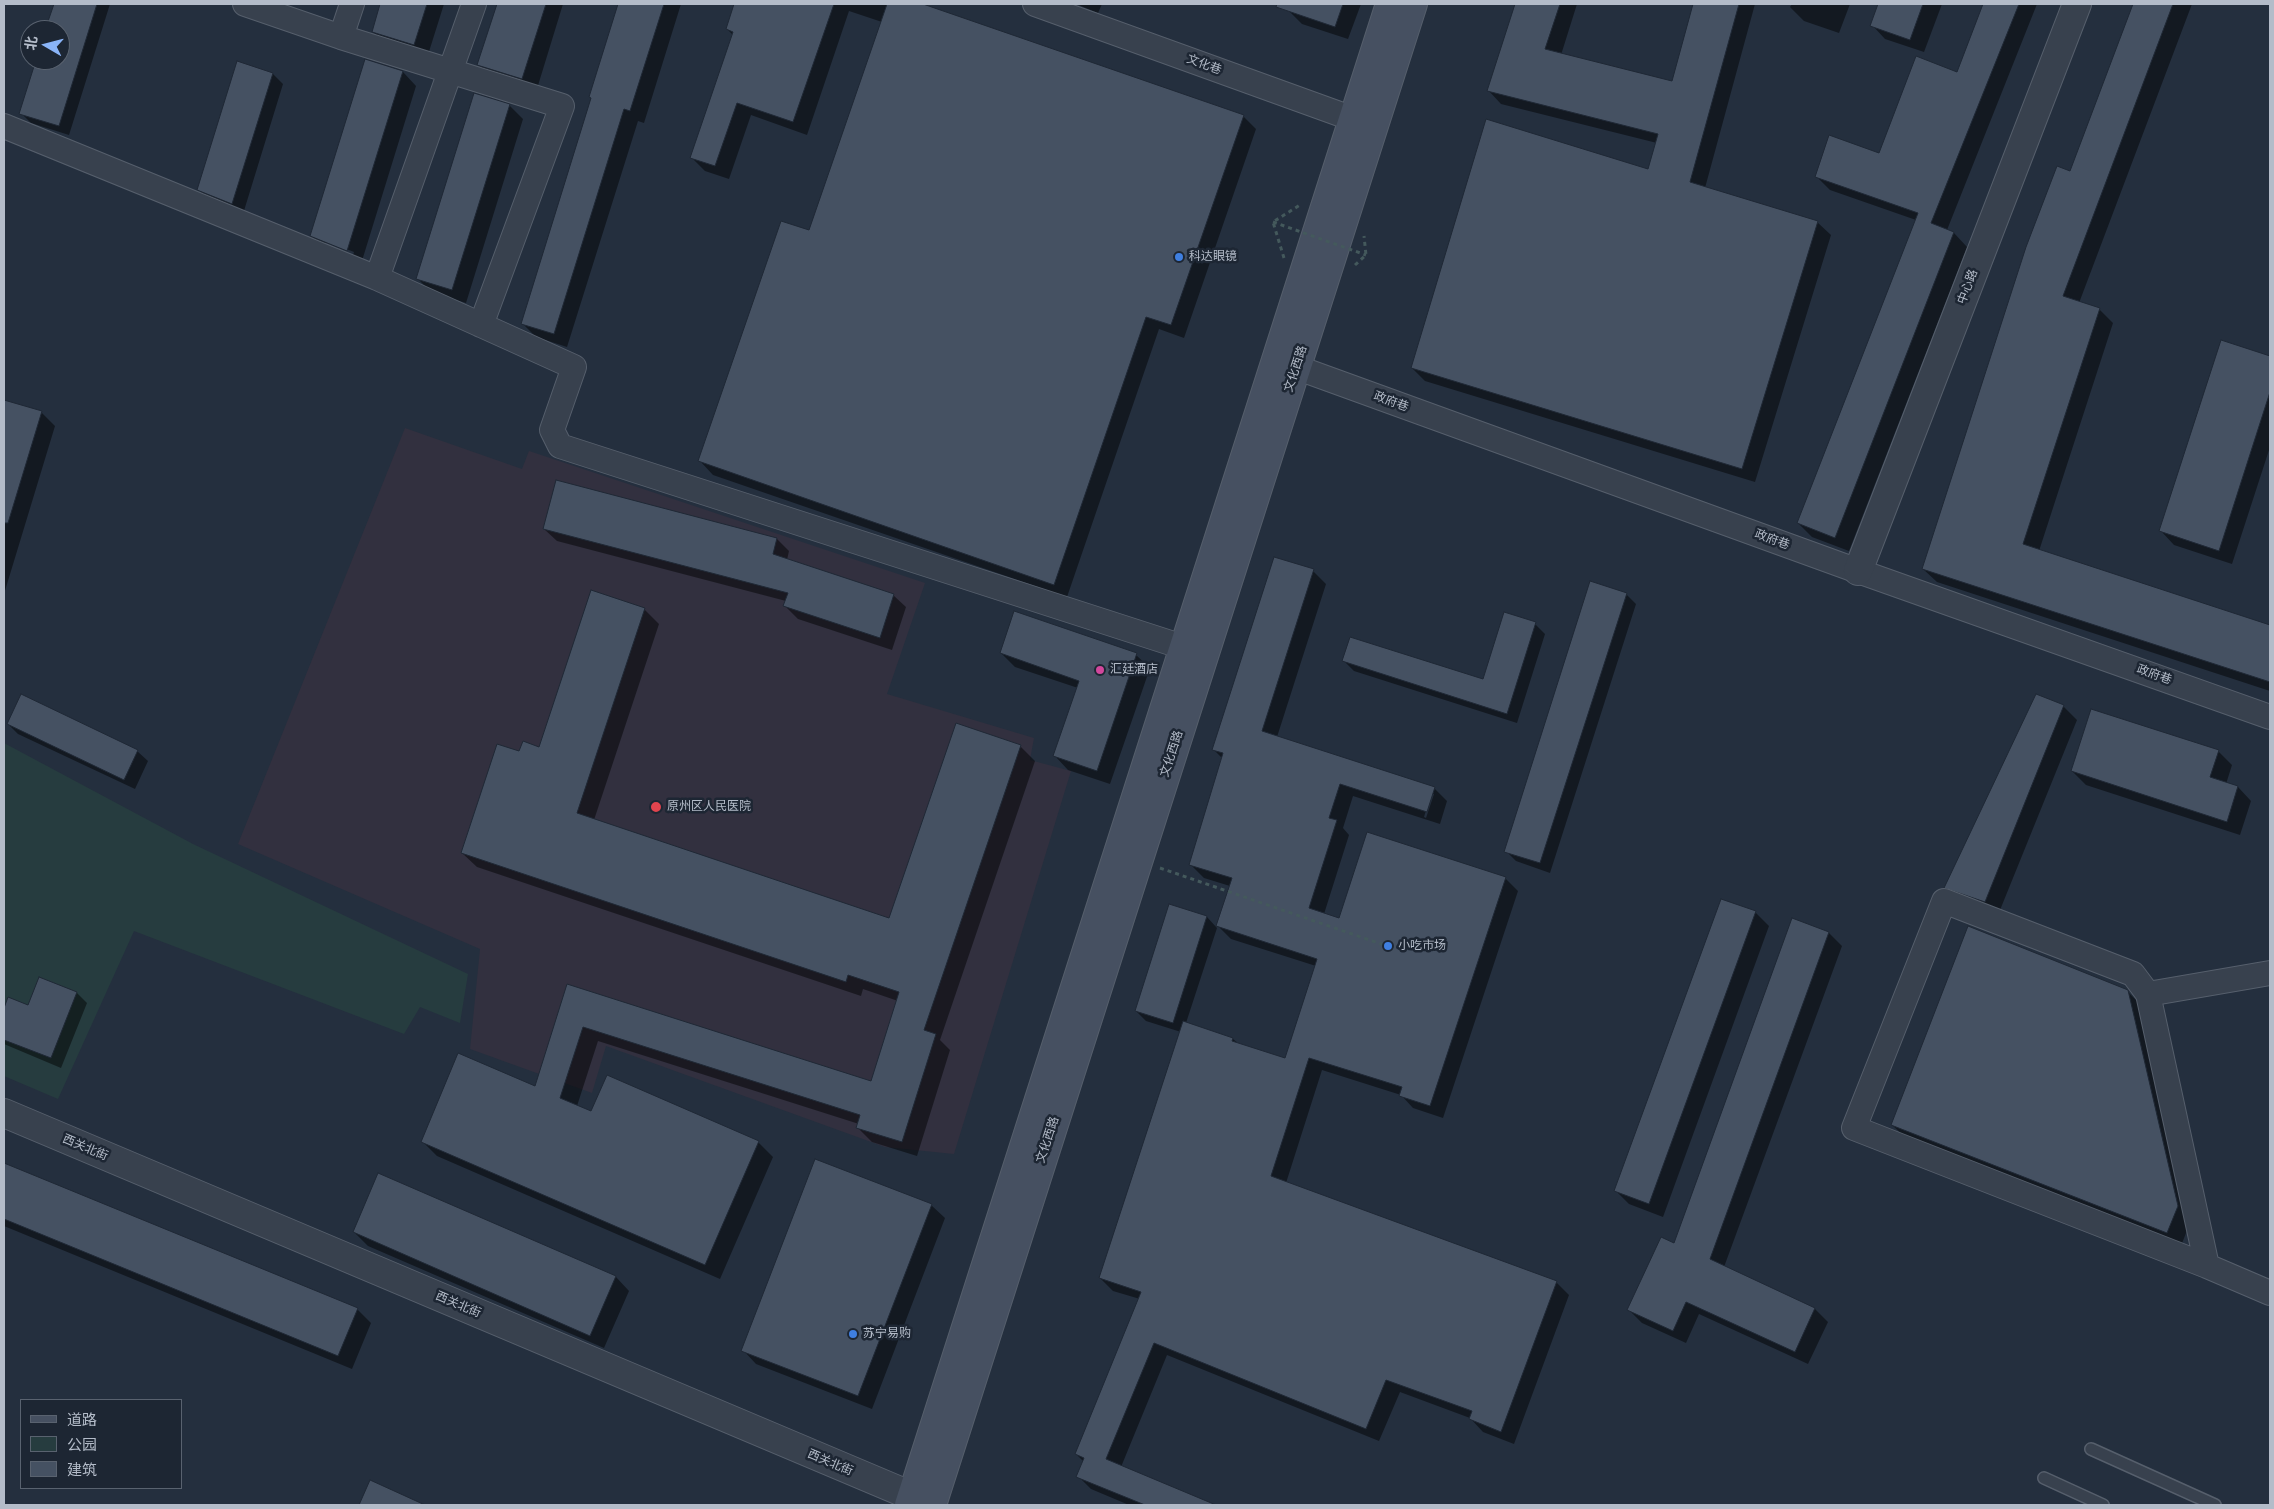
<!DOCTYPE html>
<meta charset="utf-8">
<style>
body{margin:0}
#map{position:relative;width:2274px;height:1509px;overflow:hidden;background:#242f3e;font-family:"DejaVu Sans","Noto Sans SC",sans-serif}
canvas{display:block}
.frame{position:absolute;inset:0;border:5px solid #b4bcc9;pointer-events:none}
.legend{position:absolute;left:20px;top:1399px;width:162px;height:90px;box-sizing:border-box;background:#1d2633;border:1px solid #59626f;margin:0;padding:6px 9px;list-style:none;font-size:15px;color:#b4bcc9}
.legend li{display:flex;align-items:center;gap:10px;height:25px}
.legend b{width:25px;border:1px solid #59626f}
.north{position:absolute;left:20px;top:20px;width:50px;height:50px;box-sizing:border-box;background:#1d2633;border:1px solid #59626f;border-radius:50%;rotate:278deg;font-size:14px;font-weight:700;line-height:20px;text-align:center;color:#b4bcc9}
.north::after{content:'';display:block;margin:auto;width:18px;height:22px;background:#8ab4f8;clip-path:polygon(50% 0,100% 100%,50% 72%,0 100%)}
</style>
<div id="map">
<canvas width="2274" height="1509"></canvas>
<div class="frame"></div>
<ul class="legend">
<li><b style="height:6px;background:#465061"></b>道路</li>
<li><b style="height:14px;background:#263c3f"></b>公园</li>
<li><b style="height:14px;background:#455162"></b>建筑</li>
</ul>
<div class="north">北</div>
</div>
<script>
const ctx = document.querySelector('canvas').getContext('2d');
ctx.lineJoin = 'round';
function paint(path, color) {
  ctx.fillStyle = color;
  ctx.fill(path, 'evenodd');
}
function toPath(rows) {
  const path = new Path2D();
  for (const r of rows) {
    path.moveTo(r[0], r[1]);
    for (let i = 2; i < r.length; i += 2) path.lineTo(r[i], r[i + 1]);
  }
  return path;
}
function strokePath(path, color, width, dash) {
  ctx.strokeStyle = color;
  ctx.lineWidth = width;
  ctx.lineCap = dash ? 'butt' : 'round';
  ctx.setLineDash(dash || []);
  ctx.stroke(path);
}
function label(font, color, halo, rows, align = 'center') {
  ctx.font = font + ' "DejaVu Sans","Noto Sans SC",sans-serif';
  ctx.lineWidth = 5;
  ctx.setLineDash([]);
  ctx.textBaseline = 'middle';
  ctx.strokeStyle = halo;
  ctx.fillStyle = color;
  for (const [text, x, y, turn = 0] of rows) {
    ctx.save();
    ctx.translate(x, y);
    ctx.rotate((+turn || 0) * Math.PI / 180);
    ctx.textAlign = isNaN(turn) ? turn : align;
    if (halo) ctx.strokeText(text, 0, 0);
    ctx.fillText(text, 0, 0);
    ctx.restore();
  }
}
const medical = toPath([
 [405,428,522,469,529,451,925,583,887,694,1034,738,1030,760,1071,771,954,1154,885,1147,606,1046,592,1093,470,1049,480,949,238,844]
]);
const green = toPath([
 [4,743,193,844,468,974,460,1023,420,1007,404,1034,134,931,58,1099,4,1076]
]);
const shadow = toPath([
 [55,4,110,4,69,135,31,123,21,113,37,60,60,60,60,30,47,30],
 [382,4,444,4,427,58,387,45,373,32],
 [498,4,563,4,536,92,492,78,479,65],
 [620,4,681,4,644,123,638,121,567,347,536,337,522,323],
 [736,4,920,4,1243,116,1256,129,1184,338,1159,329,1067,597,713,475,700,461,810,232,882,22,849,11,807,135,751,115,729,179,705,171,691,157,733,35,727,29],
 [1076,4,1102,4,1098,13],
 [1290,4,1361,4,1348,39,1302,24,1288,10],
 [1516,4,1577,4,1561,55,1673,83,1694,4,1755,4,1705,188,1817,222,1831,235,1755,482,1425,381,1412,368,1649,170,1657,143,1501,104,1488,90],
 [1792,4,1850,4,1839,33,1804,21,1790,7],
 [1879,4,1942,4,1924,52,1885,39,1872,25],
 [1984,4,2037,4,1947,230,1954,233,1967,247,1849,551,1812,537,1798,523,1916,220,1830,190,1817,177,1879,154,1957,74],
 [2134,4,2192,4,2079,303,2099,309,2113,323,2039,551,2270,626,2270,691,1937,582,1923,569],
 [403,72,416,86,361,264,325,249,312,236],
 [326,241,354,252,353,255,326,244],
 [273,74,283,84,243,214,209,200,199,190],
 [509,105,523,119,466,303,431,292,418,279],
 [2222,342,2270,357,2270,447,2232,564,2174,545,2161,531],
 [4,401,41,412,55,426,4,594],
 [544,529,777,539,789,551,787,560,893,595,906,607,892,650,798,619,785,606,786,601,557,541],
 [1313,571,1326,584,1277,737,1434,788,1447,801,1440,824,1353,796,1343,828,1349,835,1324,914,1340,920,1505,878,1518,891,1443,1118,1413,1108,1401,1095,1322,1070,1286,1183,1556,1282,1569,1295,1514,1444,1483,1432,1470,1418,1400,1392,1379,1441,1167,1355,1121,1467,1215,1505,1129,1505,1091,1489,1078,1476,1084,1462,1076,1454,1140,1299,1113,1291,1100,1278,1181,1032,1146,1021,1136,1011,1170,905,1207,917,1217,928,1186,1023,1233,1039,1239,1044,1286,1060,1316,966,1231,939,1218,926,1230,886,1204,878,1191,865,1223,759,1213,749],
 [1431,794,1434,794,1426,818,1424,817],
 [1626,594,1636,604,1550,873,1516,861,1506,851],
 [644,609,659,624,594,820,890,919,1020,746,1035,761,940,1040,950,1050,917,1156,872,1142,857,1127,859,1124,598,1041,577,1106,592,1113,758,1142,773,1157,720,1279,437,1156,422,1141,535,1088,568,985,872,1083,898,1001,863,989,861,996,477,867,462,853,520,753,540,748],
 [1535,624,1545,634,1517,723,1354,671,1344,661,1483,681],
 [1001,653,1136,655,1150,668,1110,784,1068,770,1055,756,1078,688,1015,667],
 [2063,706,2077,720,1998,915,1960,901,1946,887],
 [8,724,137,751,148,761,135,789,18,734],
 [2218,751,2232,765,2226,784,2238,787,2251,801,2240,835,2086,785,2072,771],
 [1755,912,1769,926,1663,1217,1629,1204,1616,1191],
 [1829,933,1842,946,1724,1267,1815,1309,1828,1322,1808,1364,1699,1314,1686,1343,1642,1323,1629,1310,1674,1244],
 [40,979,77,993,87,1003,61,1068,4,1044,4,1012,9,999,28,1007],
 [2127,991,2141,1005,2191,1220,2181,1246,1906,1138,1892,1125],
 [4,1165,357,1309,371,1323,352,1369,4,1226],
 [931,1205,945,1218,872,1409,756,1364,743,1350],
 [354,1232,616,1277,629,1291,604,1348,368,1246],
 [371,1482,412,1501,416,1505,360,1505]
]);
const building = toPath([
 [54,4,97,4,59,126,19,114,36,60,60,60,60,30,45,30,54,4],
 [380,4,427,4,414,45,372,32,380,4],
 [497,4,546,4,522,79,477,65,497,4],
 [618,4,664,4,630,111,624,109,554,334,521,324,591,98,589,97,618,4],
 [734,4,834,4,793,122,737,103,715,166,690,158,733,32,726,29,734,4],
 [887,4,923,4,1244,115,1171,325,1146,317,1054,585,698,461,781,221,809,230,887,4],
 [1277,4,1343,4,1335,27,1276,7,1277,4],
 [1515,4,1560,4,1545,49,1672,81,1693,4,1739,4,1690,182,1818,221,1742,469,1411,368,1486,119,1648,169,1658,134,1487,91,1515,4],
 [1878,4,1923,4,1910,40,1870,26,1878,4],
 [1983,4,2019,4,1931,223,1954,232,1835,538,1797,523,1918,213,1815,177,1829,135,1879,153,1916,56,1957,72,1983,4],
 [2133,4,2173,4,2063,296,2100,308,2023,544,2270,625,2270,682,1922,569,2026,247,2057,166,2070,171,2133,4],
 [365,59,403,71,347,251,310,236,365,59],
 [237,61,273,73,232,204,197,190,237,61],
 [474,93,510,104,452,290,416,279,474,93],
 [2221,340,2270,356,2270,392,2219,551,2159,531,2221,340],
 [4,400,42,411,8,523,4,523,4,400],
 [556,480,777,538,773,554,894,594,880,638,783,606,788,593,543,529,556,480],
 [1274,557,1314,569,1262,731,1435,787,1427,812,1340,784,1329,818,1337,820,1309,908,1339,918,1367,832,1506,877,1430,1106,1399,1096,1402,1087,1309,1058,1271,1176,1557,1281,1501,1432,1469,1419,1472,1411,1386,1380,1366,1429,1154,1343,1106,1459,1216,1505,1145,1505,1076,1477,1084,1458,1075,1454,1141,1292,1099,1278,1183,1021,1233,1038,1232,1041,1285,1058,1317,959,1216,926,1232,878,1189,865,1223,753,1212,750,1274,557],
 [1590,581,1627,593,1540,863,1504,852,1590,581],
 [591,590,645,608,577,813,889,918,956,723,1021,745,924,1030,936,1034,902,1142,856,1128,860,1115,583,1027,560,1098,591,1111,607,1075,759,1141,705,1265,421,1142,458,1053,535,1086,567,984,871,1081,899,992,848,975,846,982,461,853,497,744,519,751,523,741,539,747,591,590],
 [1014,611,1137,653,1097,771,1053,756,1079,681,1000,653,1014,611],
 [1504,612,1536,622,1507,714,1342,661,1350,637,1483,679,1504,612],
 [21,694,138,750,124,780,7,724,21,694],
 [2036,694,2064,705,1985,902,1944,888,2036,694],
 [2091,709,2219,750,2210,777,2238,786,2227,822,2071,771,2091,709],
 [1721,899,1756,911,1649,1204,1614,1191,1721,899],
 [1169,904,1207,916,1173,1023,1135,1011,1169,904],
 [1792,918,1829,932,1710,1259,1815,1308,1795,1352,1686,1302,1673,1331,1627,1310,1661,1237,1674,1243,1792,918],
 [1968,926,2128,990,2178,1206,2167,1233,1891,1125,1968,926],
 [39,977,77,992,51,1058,4,1040,4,1008,8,997,28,1005,39,977],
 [815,1159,932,1204,858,1396,741,1351,815,1159],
 [4,1163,358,1308,338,1356,4,1219,4,1163],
 [378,1173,616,1276,590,1336,353,1232,378,1173],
 [370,1480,425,1505,359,1505,370,1480]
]);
const path = toPath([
 [1284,258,1273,222,1300,205],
 [1355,265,1366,255,1364,236],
 [1160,868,1387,946]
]);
const service = toPath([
 [2091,1449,2215,1505],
 [2044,1478,2103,1505]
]);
const minor = toPath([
 [245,4,341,37,352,4],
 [1035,4,1370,125],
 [341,37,562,106,481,325],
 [4,126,377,278,574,367,552,430,560,446,1183,647],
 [377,278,474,4],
 [1279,361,1858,571,2270,717],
 [2148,994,2270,973],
 [2207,1266,1854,1128,1944,901,2133,974,2148,994,2207,1266,2270,1293]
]);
const tertiary = toPath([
 [1858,571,2077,4],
 [4,1113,933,1505]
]);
const secondary = toPath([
 [909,1505,1390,4],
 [932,1505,1413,4]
]);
const pathBridge = toPath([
 [1273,222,1366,255]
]);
const markers = [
 [1179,257,5,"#3f7fe0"],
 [1100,670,5,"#d1479c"],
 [656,807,6,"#e0444e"],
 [1388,946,5,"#3f7fe0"],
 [853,1334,5,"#3f7fe0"]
];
const streetNames = [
 ["文化巷",1204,65,20],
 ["中心路",1968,287,-69],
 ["文化西路",1296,369,-72],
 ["政府巷",1391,402,20],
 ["政府巷",1772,540,20],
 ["政府巷",2154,675,19],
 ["文化西路",1172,754,-72],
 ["文化西路",1048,1140,-72],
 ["西关北街",85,1148,23],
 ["西关北街",458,1305,23],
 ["西关北街",830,1463,23]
];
const poiNames = [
 ["科达眼镜",1189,257],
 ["汇廷酒店",1110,670],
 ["原州区人民医院",667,807],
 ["小吃市场",1398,946],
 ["苏宁易购",863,1334]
];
paint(medical, '#32303f');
paint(green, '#263c3f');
paint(shadow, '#0007');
paint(building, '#455162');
strokePath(building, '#1f2835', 1);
strokePath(service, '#565f6c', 14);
strokePath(minor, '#565f6c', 26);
strokePath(tertiary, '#565f6c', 30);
strokePath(secondary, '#565f6c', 30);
strokePath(path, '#44595c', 3, [4, 4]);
strokePath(service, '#38414e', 11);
strokePath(minor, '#38414e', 24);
strokePath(tertiary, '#38414e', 28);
strokePath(secondary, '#465061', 28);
strokePath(pathBridge, '#44595c', 3, [4, 4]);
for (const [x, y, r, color] of markers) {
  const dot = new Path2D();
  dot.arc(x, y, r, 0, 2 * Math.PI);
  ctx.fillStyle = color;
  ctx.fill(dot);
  strokePath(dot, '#1d2633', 2);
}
label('12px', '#b4bcc9', '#1d2633', streetNames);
label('12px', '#b4bcc9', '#1d2633', poiNames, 'left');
</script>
